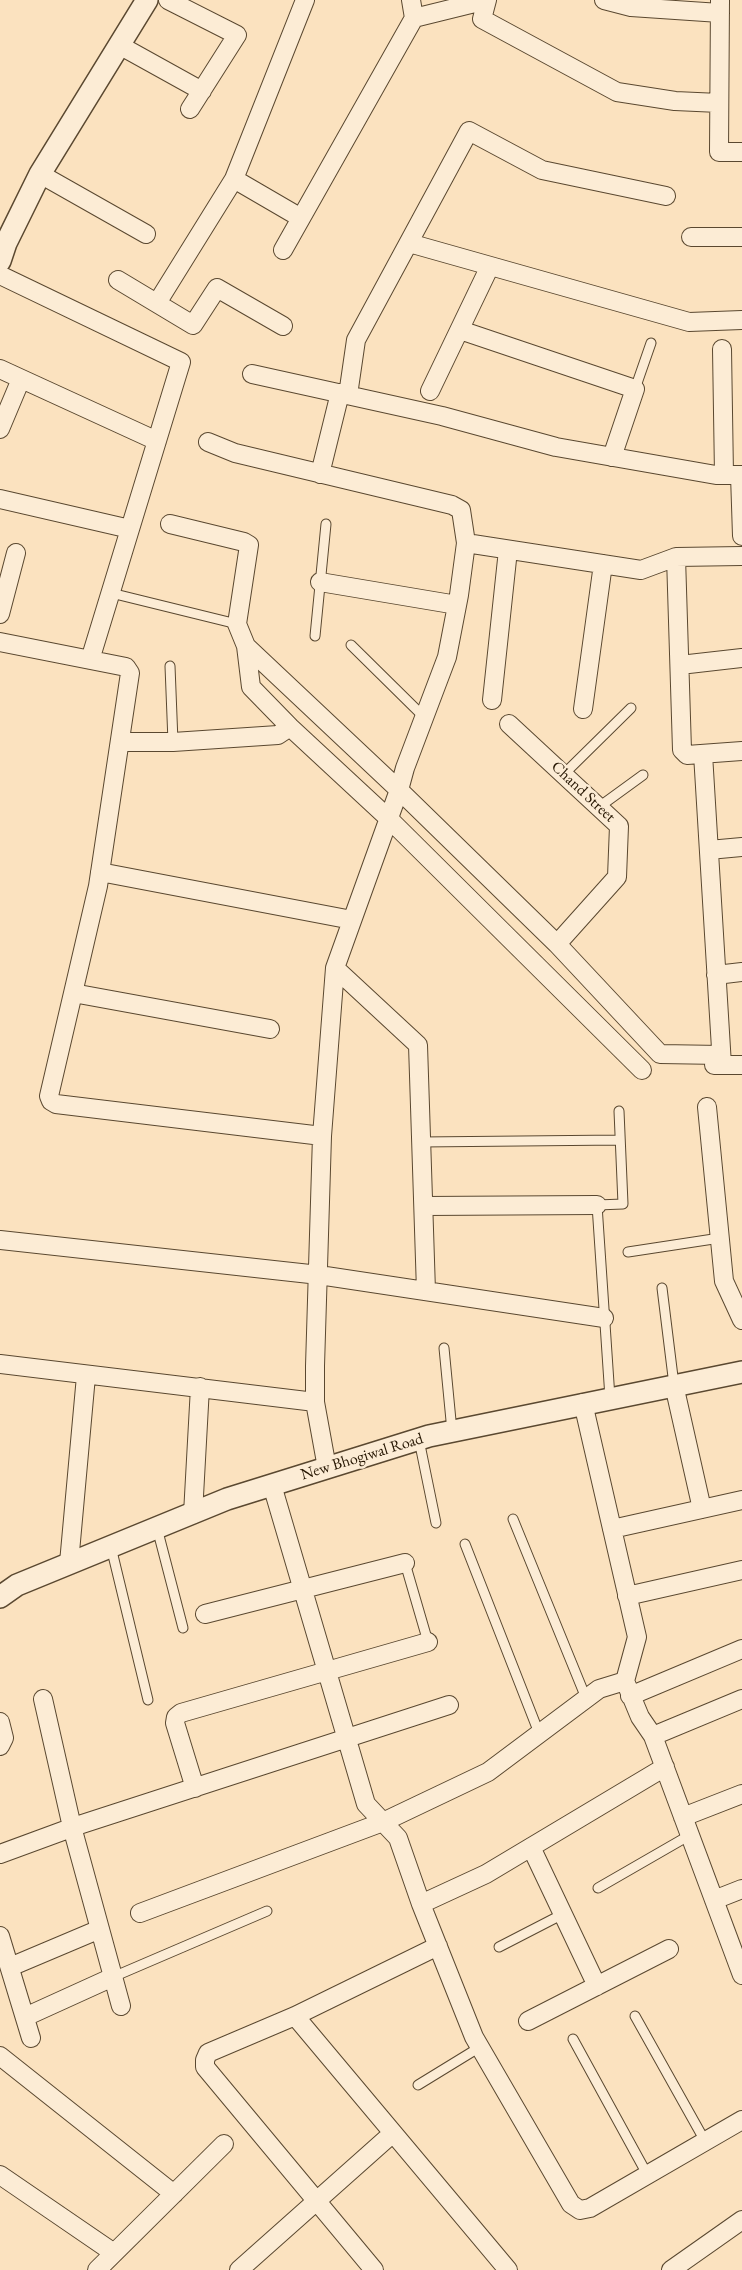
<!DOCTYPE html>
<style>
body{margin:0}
canvas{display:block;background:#fbe2bf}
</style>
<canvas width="742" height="2270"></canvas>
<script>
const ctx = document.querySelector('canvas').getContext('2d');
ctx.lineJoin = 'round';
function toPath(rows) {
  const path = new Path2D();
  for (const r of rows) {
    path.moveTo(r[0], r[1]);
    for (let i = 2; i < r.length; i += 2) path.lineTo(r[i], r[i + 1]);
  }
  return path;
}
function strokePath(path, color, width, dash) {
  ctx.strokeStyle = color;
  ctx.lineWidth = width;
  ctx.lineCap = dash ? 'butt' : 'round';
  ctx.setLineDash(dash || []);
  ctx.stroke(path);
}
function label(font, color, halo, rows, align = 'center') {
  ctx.font = font + ' "EB Garamond",serif';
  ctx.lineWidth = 5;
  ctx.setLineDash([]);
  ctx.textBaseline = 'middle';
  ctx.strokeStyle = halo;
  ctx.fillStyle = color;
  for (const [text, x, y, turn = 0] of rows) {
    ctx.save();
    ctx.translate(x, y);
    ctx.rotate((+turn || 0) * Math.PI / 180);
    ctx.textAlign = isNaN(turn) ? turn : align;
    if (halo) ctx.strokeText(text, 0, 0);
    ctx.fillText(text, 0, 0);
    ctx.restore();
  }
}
const service = toPath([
 [635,389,651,343],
 [111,593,237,624],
 [315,636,326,524],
 [351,645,424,717],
 [170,666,173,742],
 [564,774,631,708],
 [599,807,643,775],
 [421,1142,620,1140],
 [628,1252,720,1238],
 [662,1288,674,1385],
 [444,1348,452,1431],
 [610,1398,597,1205,623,1204,619,1111],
 [419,1440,436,1523],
 [513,1519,586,1698],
 [157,1528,183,1628],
 [465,1544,539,1733],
 [111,1547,148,1700],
 [405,1563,428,1642],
 [598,1888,690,1835],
 [499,1947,563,1914],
 [113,1977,267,1911],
 [635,2016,705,2141],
 [573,2039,647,2174],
 [418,2085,480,2047]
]);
const minor = toPath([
 [168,0,237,35,190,109],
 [487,0,482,19,617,92,675,101,719,103],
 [604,0,631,7,720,13],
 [720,0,719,152,742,152],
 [414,18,487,0],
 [119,45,202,91],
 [40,174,146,234],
 [234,179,301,218],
 [691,237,742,237],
 [409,243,689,322,742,320],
 [283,250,414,18,411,0],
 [0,275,181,362,90,660],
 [118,280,193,325,217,288,283,326],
 [157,303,234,179,305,0],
 [460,330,635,389,612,457],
 [722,349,724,475],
 [0,369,157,441],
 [252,374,442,416,556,447,716,475,742,475],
 [430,391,490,266],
 [348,395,356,340,469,131,542,170,666,196],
 [0,429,21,379],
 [208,442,235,453,452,505,461,510,466,543,641,570,676,557],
 [320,474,340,393],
 [740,475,742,536],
 [0,499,130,529],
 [170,524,244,542,249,545,237,624,246,646,251,687,290,727,387,817,642,1070],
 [742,556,676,557,682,750,687,755,742,751],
 [320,582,457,605],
 [0,614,16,553],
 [0,642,126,667,130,673,98,886,49,1096,51,1101,56,1104,322,1136],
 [246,646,399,790,557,944,660,1054,721,1055],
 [680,665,742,658],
 [492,700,508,550],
 [583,709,603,564],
 [509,724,619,826,617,877,557,944],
 [120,742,173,742,278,735,290,727],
 [703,754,722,1065],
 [709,850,742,847],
 [100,872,352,920],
 [335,968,418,1045,426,1291],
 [716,975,742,972],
 [73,993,270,1029],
 [714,1065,742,1065],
 [707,1107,724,1281,742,1320],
 [424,1206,597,1205],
 [0,1240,319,1275,604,1318],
 [0,1364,315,1402],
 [674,1385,702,1509],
 [583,1403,637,1637,625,1681,640,1717,653,1736,742,1975],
 [327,1468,315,1402,315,1366,322,1136,335,968,399,790,405,768,447,657,459,595,466,543],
 [272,1485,366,1804,398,1838,421,1904,474,2037,571,2204,580,2210,590,2208,742,2120],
 [193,1514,200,1387],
 [612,1529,742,1500],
 [69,1563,86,1376],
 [627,1596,742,1570],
 [205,1614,405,1563],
 [630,1696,742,1649],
 [43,1699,72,1827,121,2006],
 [0,1722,4,1738,0,1746],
 [653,1736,742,1699],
 [195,1788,175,1723,176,1717,181,1713,428,1642],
 [683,1817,742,1794],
 [531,1847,597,1986],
 [0,1854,79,1825,449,1705],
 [714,1900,742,1889],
 [421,1904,486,1874,665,1767],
 [140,1913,383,1822,488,1772,599,1689,625,1681],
 [0,1936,31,2038],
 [10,1967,100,1929],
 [295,2016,508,2270],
 [25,2017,113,1977],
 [528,2021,669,1949],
 [0,2056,174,2194],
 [0,2175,114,2253],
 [97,2270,224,2144],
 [239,2270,393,2133],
 [374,2270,205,2067,205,2060,208,2053,295,2016,438,1946],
 [671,2270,742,2220]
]);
const tertiary = toPath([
 [0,261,6,243,40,174,147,0],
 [0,1597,17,1585,227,1499,429,1436,742,1372]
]);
const streetNames = [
 ["Chand Street",583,792,43],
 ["New Bhogiwal Road",362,1457,-17]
];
strokePath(service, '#5a4830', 11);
strokePath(minor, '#5a4830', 20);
strokePath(tertiary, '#5a4830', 24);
strokePath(service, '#fcecd5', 9);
strokePath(minor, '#fcecd5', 18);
strokePath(tertiary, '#fcecd5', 21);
label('16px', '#251500', '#fcecd5', streetNames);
</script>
